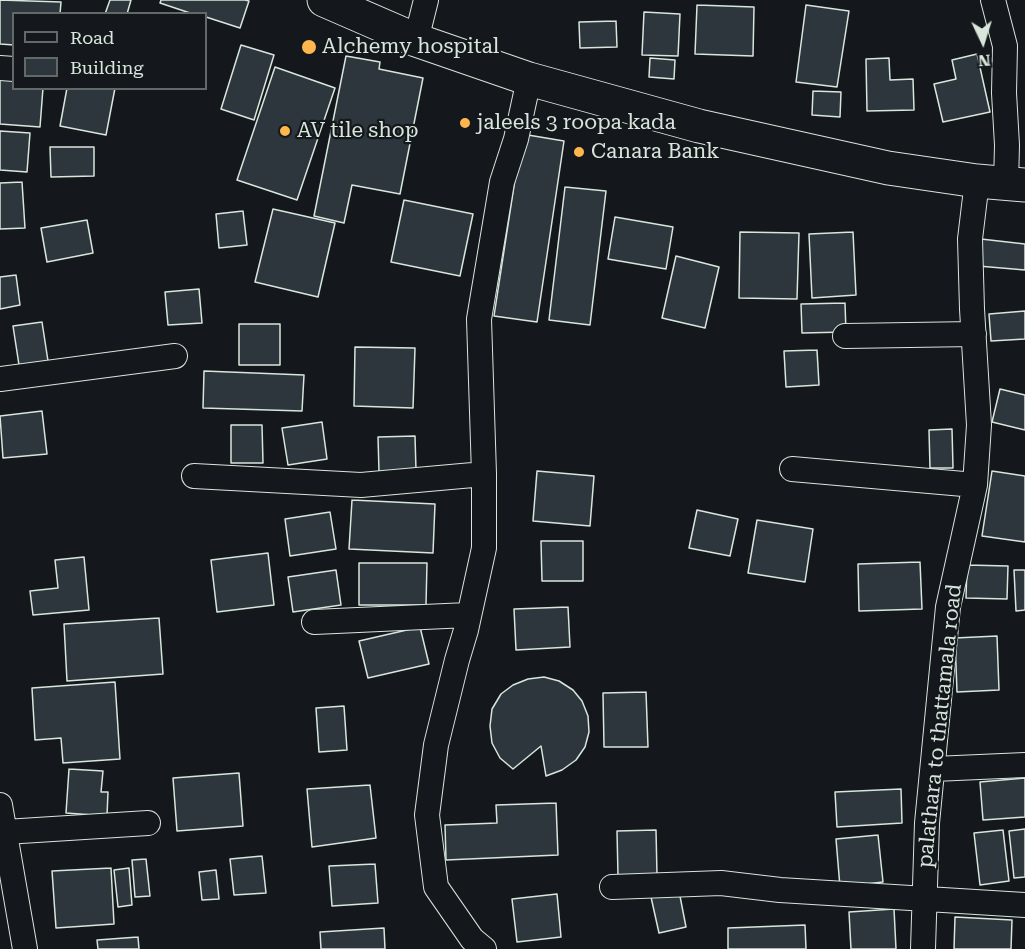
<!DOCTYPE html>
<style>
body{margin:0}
#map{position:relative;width:1025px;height:949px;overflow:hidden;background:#14181c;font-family:"Roboto Serif",serif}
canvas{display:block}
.legend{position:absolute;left:12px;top:12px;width:195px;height:78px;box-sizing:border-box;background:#14181c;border:2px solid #626a69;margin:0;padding:8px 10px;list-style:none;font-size:18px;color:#d8e6dc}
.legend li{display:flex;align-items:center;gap:12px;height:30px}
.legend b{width:30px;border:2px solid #626a69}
.north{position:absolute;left:953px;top:12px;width:60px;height:60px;-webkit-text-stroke:4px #14181c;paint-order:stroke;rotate:176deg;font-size:16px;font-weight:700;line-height:24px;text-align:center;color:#d8e6dc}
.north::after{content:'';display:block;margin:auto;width:21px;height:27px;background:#d8e6dc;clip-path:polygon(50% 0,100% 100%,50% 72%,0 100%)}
</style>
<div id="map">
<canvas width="1025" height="949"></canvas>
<ul class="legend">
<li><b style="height:8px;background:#14181c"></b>Road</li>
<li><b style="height:16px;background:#2c363c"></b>Building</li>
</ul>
<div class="north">N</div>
</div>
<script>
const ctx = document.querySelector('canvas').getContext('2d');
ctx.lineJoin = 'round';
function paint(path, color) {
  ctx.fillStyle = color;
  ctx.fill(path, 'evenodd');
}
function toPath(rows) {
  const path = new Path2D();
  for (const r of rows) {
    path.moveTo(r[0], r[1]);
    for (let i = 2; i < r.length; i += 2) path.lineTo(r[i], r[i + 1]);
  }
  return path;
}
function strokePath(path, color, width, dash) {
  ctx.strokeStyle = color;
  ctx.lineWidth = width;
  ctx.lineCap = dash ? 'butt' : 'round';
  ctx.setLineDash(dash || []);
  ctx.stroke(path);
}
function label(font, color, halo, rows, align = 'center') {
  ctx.font = font + ' "Roboto Serif",serif';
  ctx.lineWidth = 4.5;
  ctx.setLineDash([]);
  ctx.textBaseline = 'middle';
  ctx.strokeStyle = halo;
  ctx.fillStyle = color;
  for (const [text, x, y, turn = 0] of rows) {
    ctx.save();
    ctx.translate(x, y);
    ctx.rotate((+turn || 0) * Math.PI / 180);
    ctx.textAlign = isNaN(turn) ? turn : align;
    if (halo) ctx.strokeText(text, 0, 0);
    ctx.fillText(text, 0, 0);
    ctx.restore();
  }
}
const building = toPath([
 [0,0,61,2,60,14,14,14,14,45,0,44,0,0],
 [110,0,131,0,127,14,105,14,110,0],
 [161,0,245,0,249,1,240,28,206,17,206,14,193,14,160,3,161,0],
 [697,5,754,7,753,56,695,54,697,5],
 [806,5,849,11,837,87,796,82,806,5],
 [644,12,680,14,678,56,642,55,644,12],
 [616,21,617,47,580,48,579,22,616,21],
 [241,45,274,55,254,120,221,109,241,45],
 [977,54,990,112,943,122,934,84,956,79,952,60,977,54],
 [346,56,380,62,379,69,423,78,400,194,352,185,344,223,314,216,346,56],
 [650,58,675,60,674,79,649,77,650,58],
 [889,58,890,80,913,79,914,110,867,111,866,59,889,58],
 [275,67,335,88,297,200,237,180,275,67],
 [0,78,14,79,14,88,43,88,40,127,0,124,0,78],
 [67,88,115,88,106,135,60,126,67,88],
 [813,91,841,92,840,117,812,115,813,91],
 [0,131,30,133,27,172,0,170,0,131],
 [522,134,564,141,537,322,494,316,522,134],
 [50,147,94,147,94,176,51,177,50,147],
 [22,182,25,228,0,229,0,183,22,182],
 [565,187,606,191,590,325,549,320,565,187],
 [404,200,473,214,460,276,391,262,404,200],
 [273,209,335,223,318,297,255,282,273,209],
 [243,211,247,245,219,248,216,214,243,211],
 [615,217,673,227,666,269,608,259,615,217],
 [87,220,93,253,47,262,41,228,87,220],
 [740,232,799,233,797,299,739,298,740,232],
 [853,232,856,295,812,298,809,234,853,232],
 [981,239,1025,244,1025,270,978,266,981,239],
 [676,256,719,267,705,328,662,318,676,256],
 [16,275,20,305,0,309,0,277,16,275],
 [199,289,202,323,168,325,165,292,199,289],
 [845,303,846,332,802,333,801,304,845,303],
 [1025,311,1025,339,991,341,989,314,1025,311],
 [42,322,48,361,19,365,13,326,42,322],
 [239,324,280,324,280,365,239,365,239,324],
 [355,347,415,348,413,408,354,406,355,347],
 [817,350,819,385,786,387,784,351,817,350],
 [204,371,304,375,302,411,203,408,204,371],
 [1000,389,1025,395,1025,430,992,422,1000,389],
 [42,411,47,454,3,458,0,416,42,411],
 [322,422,327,459,288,465,282,428,322,422],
 [231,425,262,425,263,463,231,463,231,425],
 [952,429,953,468,930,468,929,430,952,429],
 [415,436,416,470,379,472,378,437,415,436],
 [537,471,594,476,590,526,533,521,537,471],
 [992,471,1025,476,1025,542,982,536,992,471],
 [352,500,435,504,433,553,349,549,352,500],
 [697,510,738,519,730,556,689,548,697,510],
 [330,512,336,549,290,556,285,519,330,512],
 [757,520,813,529,805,582,748,573,757,520],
 [541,541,583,541,583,581,542,581,541,541],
 [268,553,274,605,217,612,211,560,268,553],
 [84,557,89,610,33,615,30,591,58,588,55,560,84,557],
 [920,562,922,609,859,611,858,564,920,562],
 [359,563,427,563,426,605,359,605,359,563],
 [967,565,1008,566,1007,599,966,598,967,565],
 [336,570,341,605,293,612,288,577,336,570],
 [1014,570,1025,570,1025,610,1016,611,1014,570],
 [568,607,570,647,516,650,514,609,568,607],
 [159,618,163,674,67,681,64,624,159,618],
 [420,627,429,664,368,678,359,641,420,627],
 [997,636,999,690,957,692,955,638,997,636],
 [544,677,559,681,573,690,582,701,588,716,589,732,585,747,576,760,562,770,546,776,541,746,513,769,500,758,492,743,490,726,492,709,501,694,513,685,528,679,544,677],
 [115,682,120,759,63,763,61,738,35,740,32,688,115,682],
 [646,692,648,747,604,747,603,693,646,692],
 [344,706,347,750,319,752,316,708,344,706],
 [69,769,103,771,101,792,108,792,107,816,66,813,69,769],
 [239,773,243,826,177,831,173,778,239,773],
 [1025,778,1025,817,983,820,980,782,1025,778],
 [370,785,376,838,312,847,307,789,370,785],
 [901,789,902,823,837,827,835,792,901,789],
 [556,803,558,855,446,860,445,825,497,823,496,805,556,803],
 [1025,829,1025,877,1014,878,1009,831,1025,829],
 [656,830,657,875,618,876,617,831,656,830],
 [1003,830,1009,881,980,885,974,833,1003,830],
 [878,835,883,882,840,887,836,839,878,835],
 [262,856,266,893,234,895,230,859,262,856],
 [146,859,150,896,135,897,132,860,146,859],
 [375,864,378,903,332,906,329,866,375,864],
 [111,868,114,924,56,928,52,871,111,868],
 [129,868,132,905,118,907,114,870,129,868],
 [216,870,219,899,202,900,199,872,216,870],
 [679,891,686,927,659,933,651,897,679,891],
 [557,894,561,937,517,942,512,899,557,894],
 [894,909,896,949,851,949,849,912,894,909],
 [955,917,1012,920,1011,949,954,949,955,917],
 [805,925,806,949,728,949,728,928,805,925],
 [384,928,385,949,321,949,320,932,384,928],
 [138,937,139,949,98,949,97,940,138,937]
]);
const minor = toPath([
 [993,0,1005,46,1004,93,1007,145,1006,184],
 [416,40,426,0],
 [0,68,14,69],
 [845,336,974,334],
 [0,379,175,356],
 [792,469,975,485],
 [194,476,361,485,484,474],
 [314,622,468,615],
 [934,769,1025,765],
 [0,805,25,949],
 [5,832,148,823],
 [612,887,721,883,780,890,1025,905],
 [484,949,472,939,436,887,427,815,436,745,457,660,466,630,484,548,484,474,479,319,502,182,516,139,529,79],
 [923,949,927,823,948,607,975,485,979,425,972,309,970,239,977,181]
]);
const primary = toPath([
 [324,0,416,40,529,79,699,126,888,168,977,181,1025,185]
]);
const markers = [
 [309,47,8,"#ffb74d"],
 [465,123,6,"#ffb74d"],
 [285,131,6,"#ffb74d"],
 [579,152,6,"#ffb74d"]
];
const poiNames = [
 ["Alchemy hospital",322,47],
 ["jaleels 3 roopa kada",477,123],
 ["AV tile shop",297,131],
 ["Canara Bank",591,152]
];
const streetNames = [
 ["palathara to thattamala road",940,726,-84]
];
paint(building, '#2c363c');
strokePath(building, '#d8e6dc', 1.5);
strokePath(minor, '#d8e6dc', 26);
strokePath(primary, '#d8e6dc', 35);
strokePath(minor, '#14181c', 24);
strokePath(primary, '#14181c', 33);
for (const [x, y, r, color] of markers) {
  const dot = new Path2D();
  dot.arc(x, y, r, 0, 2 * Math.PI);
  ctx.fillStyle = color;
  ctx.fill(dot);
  strokePath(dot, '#14181c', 2);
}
label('21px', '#d8e6dc', '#14181c', poiNames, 'left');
label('21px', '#d8e6dc', '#14181c', streetNames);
</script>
